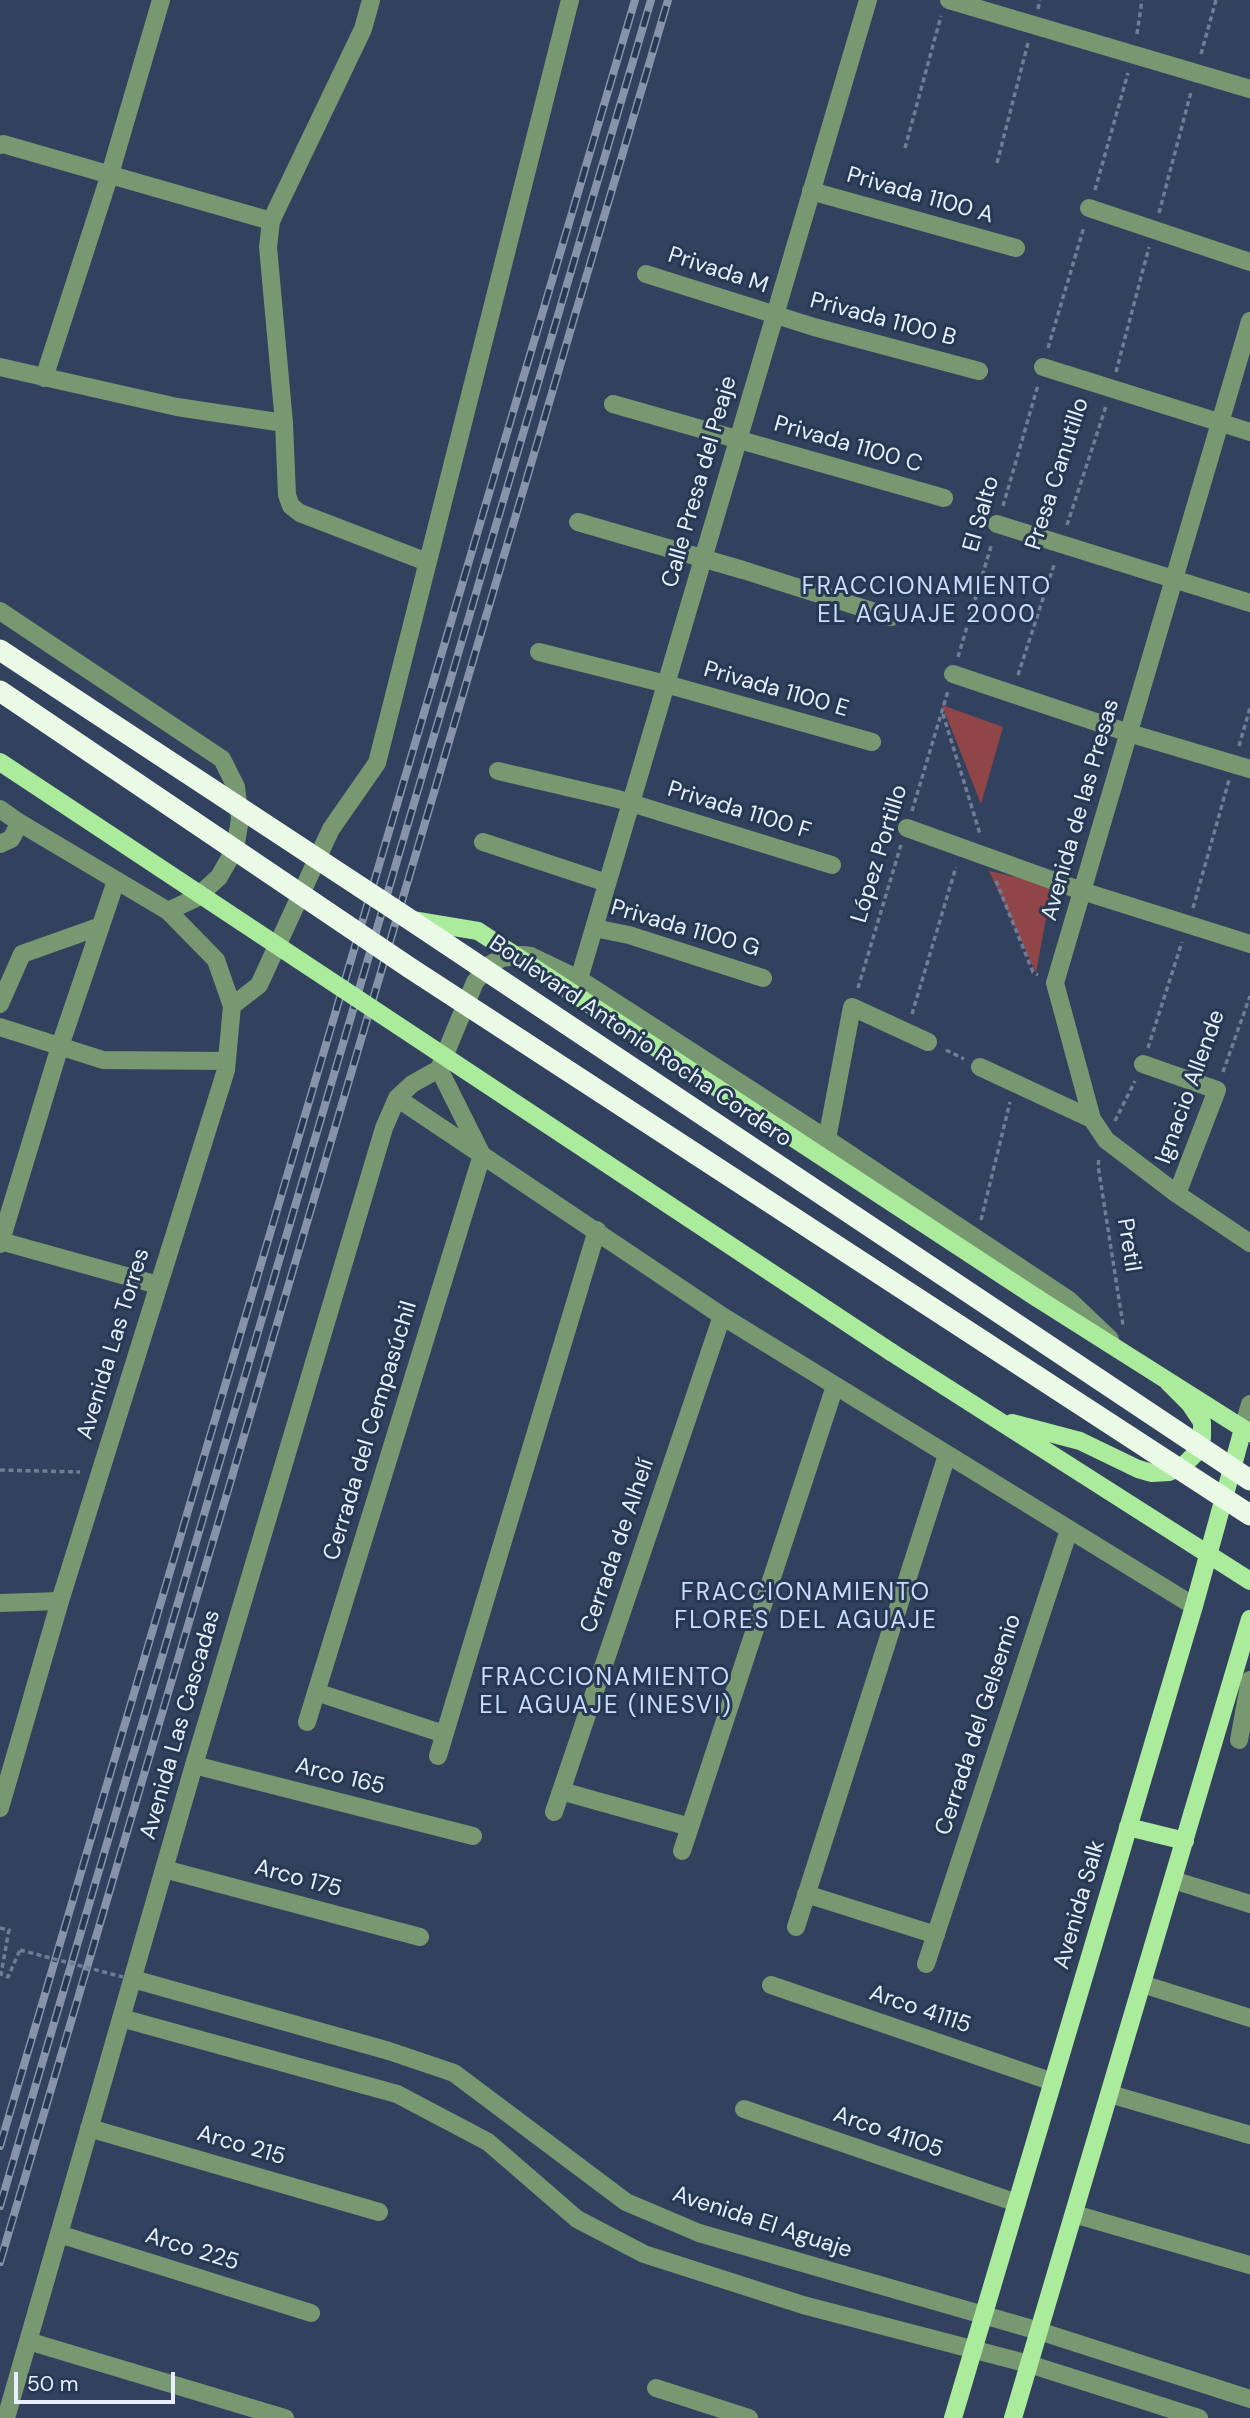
<!DOCTYPE html>
<meta charset="utf-8">
<style>
body{margin:0}
#map{position:relative;width:1250px;height:2418px;overflow:hidden;background:#32425e;font-family:"DM Sans",sans-serif}
canvas{display:block}
.scale{position:absolute;left:14px;top:2372px;width:161px;height:32px;box-sizing:border-box;border:4px solid #e7effd;border-top:0;padding-left:9px;font-size:21px;line-height:24px;white-space:nowrap;color:#e7effd;-webkit-text-stroke:5px #273853;paint-order:stroke}
</style>
<div id="map">
<canvas width="1250" height="2418"></canvas>
<div class="scale">50 m</div>
</div>
<script>
const ctx = document.querySelector('canvas').getContext('2d');
ctx.lineJoin = 'round';
function paint(path, color) {
  ctx.fillStyle = color;
  ctx.fill(path, 'evenodd');
}
function toPath(rows) {
  const path = new Path2D();
  for (const r of rows) {
    path.moveTo(r[0], r[1]);
    for (let i = 2; i < r.length; i += 2) path.lineTo(r[i], r[i + 1]);
  }
  return path;
}
function strokePath(path, color, width, dash) {
  ctx.strokeStyle = color;
  ctx.lineWidth = width;
  ctx.lineCap = dash ? 'butt' : 'round';
  ctx.setLineDash(dash || []);
  ctx.stroke(path);
}
function label(font, color, halo, rows, align = 'center') {
  ctx.font = font + ' "DM Sans",sans-serif';
  ctx.lineWidth = 6;
  ctx.setLineDash([]);
  ctx.textBaseline = 'middle';
  ctx.strokeStyle = halo;
  ctx.fillStyle = color;
  for (const [text, x, y, turn = 0] of rows) {
    ctx.save();
    ctx.translate(x, y);
    ctx.rotate((+turn || 0) * Math.PI / 180);
    ctx.textAlign = isNaN(turn) ? turn : align;
    if (halo) ctx.strokeText(text, 0, 0);
    ctx.fillText(text, 0, 0);
    ctx.restore();
  }
}
const green = toPath([
 [942,705,1003,727,981,804],
 [989,871,1052,885,1036,973]
]);
const path = toPath([
 [1038,9,1040,0],
 [1137,34,1142,0],
 [1201,54,1216,0],
 [905,148,941,16],
 [997,163,1028,43],
 [1095,190,1128,73],
 [1159,213,1191,92],
 [1048,348,1084,227],
 [1116,372,1149,247],
 [1003,506,1038,385],
 [1067,525,1106,406],
 [958,657,992,543],
 [1018,675,1055,562],
 [943,714,980,834],
 [1239,746,1250,708],
 [912,811,948,691],
 [996,881,1033,972,1038,975],
 [1193,908,1229,780],
 [858,988,901,845],
 [912,1014,956,867],
 [1148,1048,1182,942],
 [946,1050,964,1059],
 [1223,1072,1250,996],
 [1115,1121,1135,1081],
 [1099,1160,1098,1165,1123,1325],
 [981,1220,1010,1102],
 [0,1470,80,1472],
 [0,1928,9,1930,1,1974,8,1977,20,1950]
]);
const minor = toPath([
 [371,0,363,29,271,221,268,247,284,423,287,495,291,506,300,513,427,562],
 [949,0,1250,89],
 [0,145,3,144,271,221],
 [811,191,1016,248],
 [1089,208,1250,262],
 [646,274,814,327,979,371],
 [1250,321,1055,983,1092,1119,1106,1140,1177,1194,1250,1243],
 [0,367,177,407,284,423],
 [1043,367,1250,432],
 [44,378,110,174,161,0],
 [613,404,944,498],
 [578,522,743,570,891,617],
 [997,524,1250,603],
 [0,611,222,759,236,787,240,819,235,849,219,877,196,898,168,911],
 [539,652,666,684,872,742],
 [953,674,1129,733,1250,769],
 [498,771,618,799,832,865],
 [0,809,20,823,168,911,216,960,232,1006,226,1070,60,1601,0,1808],
 [907,828,1082,891,1250,944],
 [483,842,607,883],
 [0,844,11,839,20,823],
 [594,928,629,935,763,978],
 [579,979,868,0],
 [0,1004,22,954,101,926],
 [232,1006,259,985,331,829,377,763,570,0],
 [0,1027,103,1060,227,1061],
 [1143,1064,1217,1090,1177,1194],
 [980,1067,1092,1119],
 [397,1098,722,1316,1194,1606],
 [827,1139,852,1007,928,1042],
 [0,1241,158,1285],
 [0,1244,60,1046,116,881],
 [1243,1429,1250,1404],
 [0,1603,60,1601],
 [316,1692,444,1734],
 [307,1722,482,1155,439,1069,475,982,491,964,502,958,522,955,531,956,579,979,827,1139,1069,1300,1110,1339],
 [1239,1740,1250,1680],
 [438,1756,597,1230],
 [194,1765,473,1836],
 [561,1791,690,1827],
 [554,1812,722,1316],
 [682,1851,835,1386],
 [164,1869,420,1937],
 [1173,1880,1250,1904],
 [806,1894,936,1935],
 [796,1927,947,1455],
 [926,1964,1069,1530],
 [133,1979,389,2051,454,2073,626,2202,699,2233,1039,2331,1250,2399],
 [1142,1984,1250,2018],
 [771,1985,1053,2082],
 [121,2018,397,2094,488,2142,577,2219,644,2254,803,2305,1029,2364,1199,2418],
 [1110,2094,1250,2135],
 [744,2109,1017,2203],
 [89,2128,379,2212],
 [1074,2214,1250,2265],
 [59,2234,311,2313],
 [28,2341,285,2418],
 [656,2388,749,2418],
 [6,2418,194,1765,384,1128,397,1098,412,1084,439,1069]
]);
const major = toPath([
 [1037,1298,1250,1433],
 [891,1352,1250,1581],
 [1012,1423,1080,1441,1138,1469,1152,1473,1169,1472,1184,1465,1196,1453,1202,1438,1202,1422,1190,1404,1168,1382],
 [1128,1827,1185,1841],
 [953,2418,1194,1606,1243,1429],
 [1013,2418,1250,1619]
]);
const rail = toPath([
 [0,2146,635,0],
 [0,2206,651,0],
 [0,2262,668,0]
]);
const pathBridge = toPath([
 [20,1950,123,1977]
]);
const majorBridge = toPath([
 [0,762,891,1352],
 [412,920,478,931,1037,1298]
]);
const highwayBridge = toPath([
 [0,650,409,919,1250,1480],
 [0,691,410,968,1250,1515]
]);
const streetNames = [
 ["Privada 1100 A",920,196,16],
 ["Privada M",718,271,18],
 ["Privada 1100 B",883,320,15],
 ["Privada 1100 C",848,445,16],
 ["Presa Canutillo",1058,474,-72],
 ["Calle Presa del Peaje",700,482,-74],
 ["El Salto",982,514,-74],
 ["Privada 1100 E",776,690,16],
 ["Avenida de las Presas",1081,810,-74],
 ["Privada 1100 F",739,811,17],
 ["López Portillo",880,854,-73],
 ["Privada 1100 G",685,929,16],
 ["Boulevard Antonio Rocha Cordero",640,1042,34],
 ["Ignacio Allende",1191,1087,-70],
 ["Pretil",1128,1245,81],
 ["Avenida Las Torres",114,1344,-73],
 ["Cerrada del Cempasúchil",371,1431,-73],
 ["Cerrada de Alhelí",618,1546,-71],
 ["Avenida Las Cascadas",181,1725,-74],
 ["Cerrada del Gelsemio",979,1725,-72],
 ["Arco 165",340,1777,14],
 ["Arco 175",298,1879,15],
 ["Avenida Salk",1080,1905,-74],
 ["Arco 41115",920,2010,19],
 ["Arco 41105",888,2133,19],
 ["Arco 215",241,2146,16],
 ["Avenida El Aguaje",762,2223,18],
 ["Arco 225",192,2250,17]
];
const neighbourhoodNames = [
 ["FRACCIONAMIENTO",927,588],
 ["EL AGUAJE 2000",927,616],
 ["FRACCIONAMIENTO",806,1594],
 ["FLORES DEL AGUAJE",806,1622],
 ["FRACCIONAMIENTO",606,1679],
 ["EL AGUAJE (INESVI)",606,1707]
];
paint(green, '#904648');
strokePath(path, '#707d94', 3.5, [5, 3.5]);
strokePath(minor, '#789871', 18);
strokePath(major, '#abec9c', 18);
strokePath(rail, '#8793a9', 8);
strokePath(rail, '#273853', 5, [16]);
strokePath(pathBridge, '#707d94', 3.5, [5, 3.5]);
strokePath(majorBridge, '#abec9c', 18);
strokePath(highwayBridge, '#ebfae7', 21);
label('23px', '#e7effd', '#273853', streetNames);
ctx.letterSpacing = '2px';
label('24px', '#c8ddff', '#273853', neighbourhoodNames);
ctx.letterSpacing = '0px';
</script>
